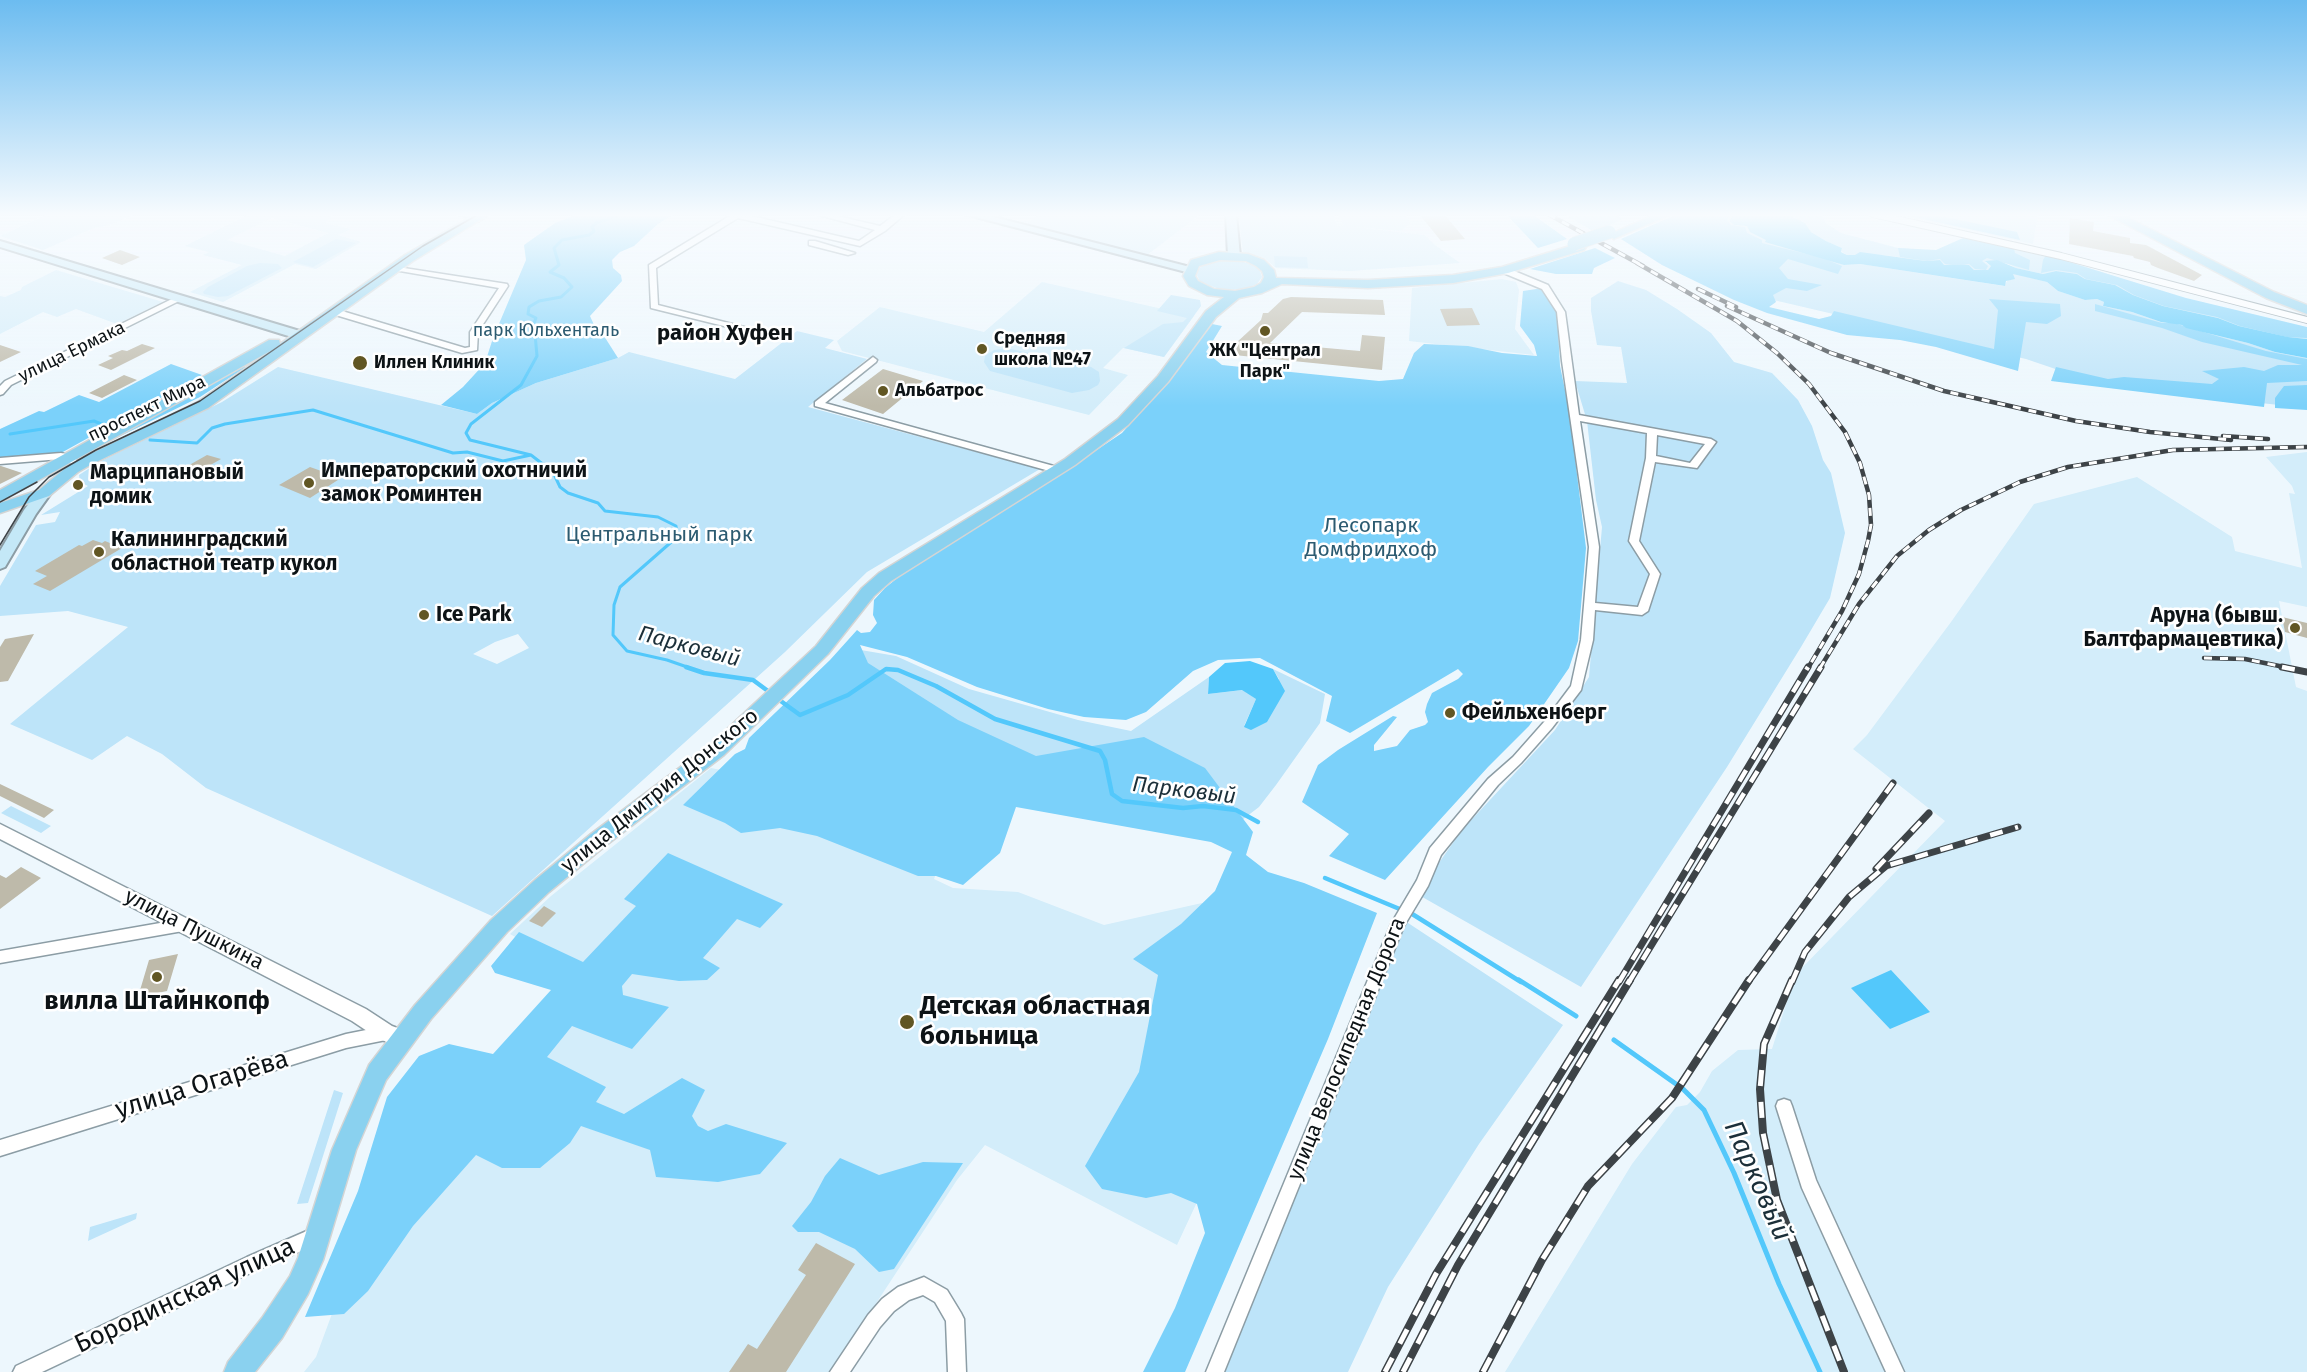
<!DOCTYPE html>
<meta charset="utf-8">
<style>
body{margin:0}
canvas{display:block;background:#edf7fd}
</style>
<canvas width="2307" height="1372"></canvas>
<script>
const ctx = document.querySelector('canvas').getContext('2d');
ctx.lineJoin = 'round';
function paint(path, color) {
  ctx.fillStyle = color;
  ctx.fill(path, 'evenodd');
}
function toPath(rows) {
  const path = new Path2D();
  for (const r of rows) {
    path.moveTo(r[0], r[1]);
    for (let i = 2; i < r.length; i += 2) path.lineTo(r[i], r[i + 1]);
  }
  return path;
}
function strokePath(path, color, width, dash) {
  ctx.strokeStyle = color;
  ctx.lineWidth = width;
  ctx.lineCap = dash ? 'butt' : 'round';
  ctx.setLineDash(dash || []);
  ctx.stroke(path);
}
function label(font, color, halo, rows, align = 'center') {
  ctx.font = font + ' "Fira Sans",sans-serif';
  ctx.lineWidth = 5;
  ctx.setLineDash([]);
  ctx.textBaseline = 'middle';
  ctx.strokeStyle = halo;
  ctx.fillStyle = color;
  for (const [text, x, y, turn = 0] of rows) {
    ctx.save();
    ctx.translate(x, y);
    ctx.rotate((+turn || 0) * Math.PI / 180);
    ctx.textAlign = isNaN(turn) ? turn : align;
    if (halo) ctx.strokeText(text, 0, 0);
    ctx.fillText(text, 0, 0);
    ctx.restore();
  }
}
const built = toPath([
 [48,214,135,214,110,225,94,228,43,250,0,236],
 [250,214,334,214,325,223,351,229,338,235,361,242,316,269,295,264,223,302,190,292,242,265,203,255,209,252,185,246],
 [271,218,328,233,285,256,227,240],
 [1039,214,1201,214,1147,255,1026,225],
 [1238,214,1334,214,1336,225,1344,226,1338,214,1404,214,1411,223,1401,231,1354,227,1425,235,1435,245,1460,263,1350,271,1276,268,1264,258,1243,252],
 [1895,214,2038,214,2033,244],
 [56,270,163,302,117,324,76,309,57,317,43,312,0,334,0,296,5,297,21,290,22,287],
 [1502,279,1516,282,1519,290,1515,329,1534,355,1409,341,1412,288],
 [1042,282,1194,316,1164,357,1123,348,1103,368,1128,375,1089,415,842,351,837,341,880,307,984,332],
 [2307,452,2307,607,2279,601,2296,687,2307,691,2307,1372,1505,1372,1632,1164,1676,1107,1687,1105,1700,1092,1712,1071,1738,1050,1772,1049,1795,975,1945,821,1853,749,1867,735,1951,622,2034,504,2137,477,2232,537,2235,551,2302,568,2289,493,2295,494,2292,486,2266,457],
 [711,768,831,792,953,830,934,879,953,888,1018,892,1104,925,1202,903,1315,949,1177,1245,985,1145,957,1180,831,1372,304,1372,316,1357,428,1054,491,1072,577,972,510,934,551,896]
]);
const green = toPath([
 [1564,214,1614,214,1622,219,1604,228,1591,230],
 [1682,214,1734,214,1729,221,1734,225,1747,226,1844,265,1860,264,2004,286,2012,273,2047,282,2058,291,2085,300,2097,299,2104,302,2103,306,2132,312,2161,322,2182,325,2186,328,2248,343,2275,352,2307,358,2307,408,2139,390,2082,378,2026,359,1752,295],
 [1787,214,1821,214,1826,223,1841,233,1898,248,1937,251,1964,239,2068,261,2187,300,2307,328,2307,339,2288,337,2239,326,2218,318,2163,306,2133,295,2115,285,2085,279,2077,274,2056,271,2043,274,2016,268,2007,263,1985,262,1991,266,1988,270,1974,270,1969,265,1943,265,1940,260,1926,261,1884,255,1847,255,1841,251,1842,248,1826,241,1811,232,1805,223],
 [336,239,356,243,313,267,293,262],
 [1274,256,1307,257,1308,268,1275,267],
 [1233,259,1254,265,1260,271,1262,277,1257,284,1246,289,1222,290,1200,282,1197,275,1198,269,1204,265,1212,261],
 [260,263,278,264,282,268,228,296,218,297,204,294,203,292,208,287,247,266],
 [1618,281,1646,290,1677,309,1711,333,1734,362,1772,373,1798,400,1812,426,1823,460,1831,473,1845,533,1830,598,1801,647,1727,767,1581,987,1417,894,1462,830,1555,730,1589,677,1602,527,1596,500,1587,421,1575,381,1627,383,1621,347,1597,345,1591,311,1591,298],
 [1171,295,1200,300,1201,306,1164,357,1124,348,1163,324,1183,322,1187,318,1157,311],
 [797,331,834,340,825,348,867,359,808,407,1040,469,867,572,785,652,492,916,206,788,162,754,127,736,92,760,10,724,128,627,68,611,0,616,0,586,36,525,55,522,60,512,41,515,88,486,80,482,79,475,99,462,222,402,278,367,477,414,492,403,536,383,618,358,629,352,735,379],
 [518,634,529,648,497,664,473,654,495,642],
 [1007,348,1091,367,1099,372,1100,381,1098,385,1089,390,1072,393,990,371,984,362,985,356,994,350],
 [855,649,896,656,969,689,1078,720,1131,731,1209,677,1208,694,1243,690,1256,699,1244,726,1279,679,1273,669,1325,694,1320,723,1276,785,1259,807,1225,833,806,693],
 [11,806,51,826,41,833,1,813],
 [1402,919,1563,1025,1479,1144,1388,1287,1348,1372,1221,1372,1255,1281,1317,1143,1352,1055],
 [334,1090,343,1093,317,1175,308,1203,297,1204],
 [137,1213,136,1219,88,1241,90,1227]
]);
const forest = toPath([
 [578,214,674,214,658,224,634,246,620,252,612,260,613,268,621,275,622,281,590,316,595,327,604,336,618,358,536,383,492,403,477,414,441,405,463,387,485,363,493,338,526,260,524,245,555,223],
 [1506,214,1532,214,1567,239,1538,248],
 [1677,214,1731,214,1727,220,1731,225,1745,227,1747,233,1762,240,1762,243,1823,258,1842,266,1838,274,1788,259,1779,268,1788,279,1822,285,1807,291,1786,288,1773,295,1776,302,1769,307,1819,319,1831,316,1834,311,1994,349,1998,310,1989,299,2060,304,2061,316,2047,324,2026,322,2018,371,1936,347,1900,340,1847,335,1767,313,1734,300,1662,265,1621,239],
 [1900,214,1931,214,2017,232,2020,240],
 [1963,238,2014,249,2015,253,2030,260,2029,270,1987,258,1982,261,1988,266,1986,270,1975,269,1969,264,1958,266,1945,264,1940,259,1927,261,1900,257,1898,248,1936,250],
 [1595,248,1615,258,1594,268,1592,274,1556,274,1530,269],
 [2046,255,2186,298,2307,327,2307,338,2287,337,2240,326,2217,317,2164,306,2134,295,2117,285,2086,279,2077,273,2056,270,2041,273,2043,260],
 [1543,288,1557,312,1560,366,1569,409,1586,548,1578,641,1569,668,1529,726,1488,767,1385,880,1329,856,1349,834,1302,802,1318,765,1338,750,1393,716,1397,717,1374,745,1374,751,1397,746,1410,730,1425,725,1428,722,1425,712,1427,704,1432,693,1458,679,1463,674,1458,669,1350,733,1326,721,1332,696,1260,658,1218,660,1193,671,1146,712,1126,720,1084,717,1048,709,977,687,907,657,860,645,868,663,958,720,1036,756,1144,737,1205,768,1253,832,1246,855,1268,872,1304,883,1377,913,1328,1039,1185,1372,1143,1372,1175,1308,1205,1233,1197,1204,1171,1193,1146,1198,1102,1189,1085,1166,1139,1072,1158,975,1133,959,1181,924,1215,891,1232,852,1211,842,1016,807,1000,853,963,885,936,876,918,876,817,836,780,828,741,833,725,823,683,805,735,754,745,749,749,738,830,660,857,630,861,633,870,632,877,623,873,615,874,600,885,588,916,563,1031,494,1122,433,1169,381,1212,324,1222,326,1206,352,1222,365,1379,381,1403,379,1414,353,1424,344,1468,346,1502,353,1537,356,1534,345,1520,326,1523,291],
 [2095,304,2162,323,2174,323,2266,351,2307,359,2307,381,2267,383,2264,407,2051,381,2056,367,2108,379,2124,377,2212,384,2219,379,2202,371,2244,367,2264,371,2278,365,2302,365,2202,342,2162,328,2095,311],
 [171,364,202,375,61,453,0,458,0,429,39,411,44,412,79,395,99,402],
 [243,366,246,367,200,397,96,448],
 [2307,385,2307,410,2275,408,2275,398,2284,386],
 [668,853,783,904,760,928,737,919,703,958,720,968,707,980,679,981,632,974,622,986,623,995,669,1007,632,1049,572,1026,547,1057,606,1087,596,1102,624,1114,682,1078,705,1090,692,1116,698,1126,708,1131,726,1124,787,1143,760,1174,718,1182,656,1177,650,1150,581,1126,570,1143,540,1168,502,1168,476,1155,413,1226,368,1291,344,1314,305,1317,358,1191,387,1097,419,1056,449,1044,493,1054,551,990,495,973,491,966,519,932,583,962,636,906,624,899],
 [840,1158,879,1175,923,1162,963,1163,894,1269,879,1272,855,1249,819,1232,798,1232,792,1226,811,1202,825,1176]
]);
const water = toPath([
 [1734,214,1787,214,1805,223,1811,232,1826,241,1842,248,1841,252,1847,255,1855,255,1860,252,1926,261,1940,260,1944,265,1969,265,1974,270,1988,270,1991,266,1985,261,1997,260,2016,268,2043,274,2056,271,2077,274,2085,279,2115,285,2133,295,2163,306,2218,318,2239,326,2288,337,2307,339,2307,358,2275,352,2248,343,2186,328,2182,325,2161,322,2132,312,2103,306,2104,302,2097,299,2085,300,2058,291,2047,282,2013,274,2015,279,2006,281,2005,286,1860,264,1844,265,1765,242,1766,240,1750,232,1747,226,1734,225,1729,221],
 [1250,661,1273,669,1285,691,1267,722,1251,730,1244,727,1256,699,1242,690,1208,694,1209,677,1225,663],
 [1891,970,1930,1012,1890,1029,1851,988]
]);
const streamFar2 = toPath([
 [621,214,596,223,592,227,594,231,589,235,562,240,554,248,559,265,550,272,564,278,572,287,561,297,539,301,529,307,528,314,536,318,534,323,537,356,521,385,471,424,466,433,470,440,531,455,553,472,560,487,568,493,598,503,605,511,658,517,676,526,677,537,620,587,614,605,613,635,627,651,667,660,690,668],
 [10,434,94,421,106,426],
 [150,440,197,443,212,428,225,424,313,410,453,453,467,452,503,461,531,455]
]);
const streamFar1 = toPath([
 [686,667,704,673,753,680,772,694],
 [778,699,800,715,848,695,886,669,898,670,936,686,995,719,1100,751,1105,760,1112,794,1122,801,1183,808,1203,806,1236,810,1258,822],
 [1325,878,1402,910],
 [1409,912,1521,982]
]);
const stream = toPath([
 [1519,980,1576,1016],
 [1614,1040,1683,1089,1704,1110,1734,1173,1779,1284,1820,1372]
]);
const building = toPath([
 [1419,214,1444,214,1465,239,1441,241],
 [2070,218,2094,222,2093,231,2130,238,2130,243,2146,245,2202,275,2194,281,2158,268,2151,265,2150,262,2134,258,2133,256,2069,244],
 [120,250,140,257,122,265,102,258],
 [1291,297,1383,300,1385,315,1302,312,1270,343,1360,351,1362,335,1385,337,1382,370,1224,354,1261,320,1263,313,1268,313,1283,299],
 [1472,308,1480,325,1447,326,1440,309],
 [142,344,155,348,111,370,98,365,113,358,108,356,122,350,127,351],
 [0,345,21,352,0,362],
 [883,369,923,381,883,414,842,400],
 [124,375,137,380,102,398,89,393],
 [207,455,221,459,193,475,184,468],
 [0,466,1,466,22,473,0,484],
 [310,467,341,478,310,498,279,485],
 [93,540,102,543,105,541,122,548,50,591,33,584,47,576,35,571,79,545,82,546],
 [2282,617,2307,623,2307,638,2285,632],
 [34,634,8,681,0,682,0,647,5,639],
 [0,784,54,810,44,818,0,796],
 [21,867,41,878,0,909,0,875,6,878],
 [544,906,556,913,542,927,529,921],
 [178,954,167,991,138,997,149,960],
 [816,1243,855,1264,786,1372,729,1372,748,1344,757,1349,806,1275,798,1270]
]);
const pedestrian = toPath([
 [1873,214,2061,256,2307,320]
]);
const minor = toPath([
 [733,214,743,214,859,241,875,230,815,214,829,214,880,226,896,214,905,214,885,231,860,246,738,218,656,268,658,305,748,328,748,332,651,308,649,265,733,214],
 [809,241,815,241,855,253,848,255,809,245,809,241],
 [391,266,507,284,508,286,478,332,477,350,462,353,329,313,328,311,332,308,465,348,470,347,470,332,499,288,394,270,390,268,391,266],
 [1501,268,1507,268,1548,285,1565,312,1579,415,1711,439,1716,442,1697,468,1655,462,1639,541,1660,574,1648,611,1642,615,1595,610,1593,640,1581,690,1552,728,1521,763,1498,785,1441,855,1428,886,1404,926,1224,1372,1206,1372,1391,924,1417,880,1430,848,1488,779,1513,757,1544,722,1571,686,1581,640,1589,547,1562,361,1557,312,1542,289,1501,272,1501,268],
 [1580,421,1647,433,1646,458,1629,541,1650,574,1638,607,1595,603,1599,547,1580,421],
 [1657,435,1705,444,1690,463,1656,456,1657,435],
 [176,297,183,299,11,385,3,394,0,395,0,386,5,381,176,297],
 [873,357,877,360,876,362,825,403,1061,468,1062,470,1057,473,1053,472,815,406,815,402,873,357],
 [61,453,73,456,79,463,74,466,67,460,61,459,0,464,0,458,61,453],
 [183,919,188,921,190,925,188,929,183,931,0,963,0,951,183,919],
 [386,1026,391,1028,394,1033,391,1038,386,1040,346,1048,0,1156,0,1140,346,1034,386,1026],
 [1784,1099,1790,1101,1792,1106,1816,1180,1904,1372,1886,1372,1802,1188,1776,1106,1778,1101,1784,1099],
 [316,1227,322,1230,325,1236,322,1242,259,1269,42,1372,13,1372,16,1366,247,1257,316,1227],
 [924,1277,947,1290,961,1313,964,1319,966,1372,948,1372,946,1321,935,1302,923,1295,909,1300,894,1311,880,1327,850,1372,830,1372,868,1315,882,1299,898,1287,924,1277]
]);
const tertiary = toPath([
 [0,824,366,1009,392,1026,411,1033,414,1039,411,1045,404,1048,379,1039,352,1021,0,839,0,824]
]);
const secondary = toPath([
 [458,214,475,214,483,218,478,221,458,214],
 [964,214,982,214,1194,268,1196,270,1190,273,964,214],
 [1226,214,1236,214,1240,256,1234,259,1228,256,1226,214],
 [0,241,303,332,305,335,303,338,295,338,0,247,0,241],
 [44,489,51,493,36,514,5,567,0,569,0,551,24,510,39,490,44,489]
]);
const primary = toPath([
 [476,214,490,214,413,261,208,408,92,464,78,472,49,496,0,513,0,503,39,490,68,466,82,458,198,402,272,350,5,499,0,501,0,490,269,340,279,340,280,344,405,255,476,214],
 [1656,214,1672,214,1618,237,1614,239,1608,235,1656,214],
 [2106,214,2121,214,2274,292,2307,305,2307,314,2266,298,2106,214],
 [1580,243,1586,247,1584,250,1508,273,1453,283,1368,288,1282,284,1262,293,1239,298,1216,317,1168,382,1128,425,1075,465,891,581,874,596,828,654,724,755,605,846,549,892,507,932,431,1019,386,1080,356,1150,323,1260,308,1294,282,1338,255,1372,224,1372,228,1362,262,1318,290,1276,298,1258,332,1150,369,1065,415,1005,491,920,535,880,591,834,710,745,816,646,862,588,879,573,1065,459,1118,419,1158,376,1206,311,1224,297,1207,295,1189,286,1183,276,1191,260,1219,252,1248,254,1264,260,1274,270,1276,278,1368,280,1453,275,1502,267,1580,243],
 [1220,260,1246,261,1256,266,1262,271,1264,277,1261,283,1254,287,1235,291,1214,289,1198,281,1195,276,1199,266,1220,260]
]);
const tram = toPath([
 [0,502,37,482],
 [0,545,29,497,49,477,96,450,200,401,423,246,479,214]
]);
const railFar2 = toPath([
 [1548,214,1643,266],
 [1637,263,1737,321,1777,353,1809,384,1845,432,1860,463,1869,495,1871,525,1868,541,1859,574,1842,611,1808,668],
 [1698,289,1736,307],
 [1727,306,1831,353,1944,391,2076,421,2150,432,2231,440],
 [2223,436,2268,439],
 [2204,658,2245,659,2289,668],
 [1820,668,1859,604,1897,556,1929,530,1961,510,2020,482,2068,467,2173,450,2307,447]
]);
const railFar1 = toPath([
 [2282,667,2307,672],
 [1876,869,1929,813],
 [1619,982,1808,667],
 [1629,982,1821,667],
 [1748,982,1893,783],
 [1792,982,1805,952,1849,897,1886,866,2018,827]
]);
const rail = toPath([
 [1792,980,1764,1044,1760,1089,1763,1133,1777,1200,1844,1372],
 [1385,1372,1436,1274,1619,980],
 [1403,1372,1458,1265,1630,980],
 [1483,1372,1542,1260,1588,1186,1672,1098,1749,980]
]);
const primaryBridge = toPath([
 [1574,244,1609,232]
]);
const markers = [
 [1265,331,6,"#615623"],
 [982,349,6,"#615623"],
 [360,363,8,"#615623"],
 [883,391,6,"#615623"],
 [309,483,6,"#615623"],
 [78,485,6,"#615623"],
 [99,552,6,"#615623"],
 [424,615,6,"#615623"],
 [2295,628,6,"#615623"],
 [1450,713,6,"#615623"],
 [157,977,6,"#615623"],
 [907,1022,8,"#615623"]
];
const farParknames = [
 ["парк Юльхенталь",546,331]
];
const farPoinames = [
 ["Средняя",994,339],
 ["школа №47",994,360],
 ["ЖК \"Централ",1265,351,"center"],
 ["Парк\"",1265,372,"center"],
 ["Иллен Клиник",374,363],
 ["Альбатрос",895,391]
];
const farStreetnames = [
 ["улица Ермака",72,352,-26],
 ["проспект Мира",147,409,-26]
];
const poiNames = [
 ["Императорский охотничий",321,471],
 ["замок Роминтен",321,495],
 ["Марципановый",90,473],
 ["домик",90,497],
 ["Калининградский",111,540],
 ["областной театр кукол",111,564],
 ["Ice Park",436,615],
 ["Аруна (бывш.",2283,616,"right"],
 ["Балтфармацевтика)",2283,640,"right"],
 ["Фейльхенберг",1462,713]
];
const parkNames = [
 ["Лесопарк",1371,526],
 ["Домфридхоф",1371,550],
 ["Центральный парк",659,535]
];
const streetNames = [
 ["улица Дмитрия Донского",660,791,-39],
 ["улица Пушкина",194,930,27],
 ["улица Велосипедная Дорога",1347,1049,-68]
];
const farDistrictnames = [
 ["район Хуфен",725,334]
];
const waterNames = [
 ["Парковый",689,647,15],
 ["Парковый",1184,791,7]
];
const nearPoinames = [
 ["вилла Штайнкопф",157,1002],
 ["Детская областная",920,1007,"left"],
 ["больница",920,1037,"left"]
];
const nearStreetnames = [
 ["улица Огарёва",202,1085,-17],
 ["Бородинская улица",185,1296,-25]
];
const nearWaternames = [
 ["Парковый",1757,1181,66]
];
paint(built, '#d3edfa');
paint(green, '#bde4f9');
paint(forest, '#7bd1fa');
paint(water, '#53c8fb');
strokePath(streamFar2, '#53c8fb', 3);
strokePath(streamFar1, '#53c8fb', 4.5);
strokePath(stream, '#53c8fb', 5);
paint(building, '#bebaaa');
strokePath(pedestrian, '#8c9da5', 8);
strokePath(minor, '#8c9da5', 3);
strokePath(tertiary, '#8c9da5', 3);
strokePath(secondary, '#8c9da5', 4);
strokePath(primary, '#d3d5d5', 3);
strokePath(pedestrian, '#fff', 6);
paint(minor, '#fff');
paint(tertiary, '#fff');
paint(secondary, '#c4e8f7');
paint(primary, '#8ad1ef');
strokePath(tram, '#3d4347', 1.5);
strokePath(railFar2, '#3d4347', 4.5);
strokePath(railFar1, '#3d4347', 7);
strokePath(rail, '#3d4347', 8);
strokePath(railFar2, '#fff', 3, [8]);
strokePath(railFar1, '#fff', 4.5, [13]);
strokePath(rail, '#fff', 5, [16]);
strokePath(primaryBridge, '#d3d5d5', 15, []);
strokePath(primaryBridge, '#8ad1ef', 13);
const sky = ctx.createLinearGradient(0, 0, 0, 406);
sky.addColorStop(0, '#6cbcf0');
sky.addColorStop(0.53, '#f7fbfe');
sky.addColorStop(1, '#f7fbfe00');
ctx.fillStyle = sky;
ctx.fillRect(0, 0, 2307, 406);
for (const [x, y, r, color] of markers) {
  const dot = new Path2D();
  dot.arc(x, y, r, 0, 2 * Math.PI);
  ctx.fillStyle = color;
  ctx.fill(dot);
  strokePath(dot, '#fff', 2);
}
label('18px', '#2c5b71', '#fff', farParknames);
label('bold 18px', '#0d1316', '#fff', farPoinames, 'left');
label('18px', '#0d1316', '#fff', farStreetnames);
label('bold 21px', '#0d1316', '#fff', poiNames, 'left');
label('21px', '#2c5b71', '#fff', parkNames);
label('21px', '#0d1316', '#fff', streetNames);
label('bold 22px', '#0d1316', '#fff', farDistrictnames);
label('italic 22px', '#1b2f39', '#fff', waterNames);
label('bold 26px', '#0d1316', '#fff', nearPoinames);
label('26px', '#0d1316', '#fff', nearStreetnames);
label('italic 27px', '#1b2f39', '#fff', nearWaternames);
</script>
